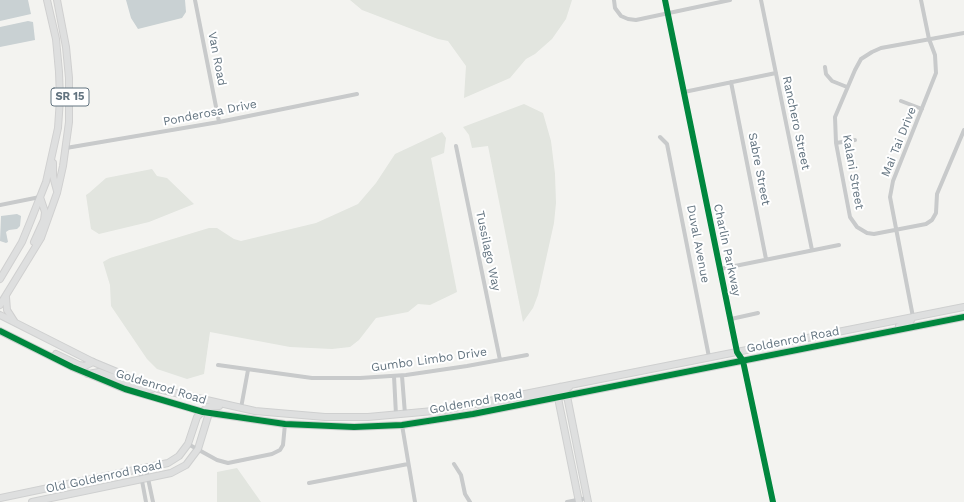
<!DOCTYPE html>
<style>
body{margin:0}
canvas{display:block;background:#f3f3f0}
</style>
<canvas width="964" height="502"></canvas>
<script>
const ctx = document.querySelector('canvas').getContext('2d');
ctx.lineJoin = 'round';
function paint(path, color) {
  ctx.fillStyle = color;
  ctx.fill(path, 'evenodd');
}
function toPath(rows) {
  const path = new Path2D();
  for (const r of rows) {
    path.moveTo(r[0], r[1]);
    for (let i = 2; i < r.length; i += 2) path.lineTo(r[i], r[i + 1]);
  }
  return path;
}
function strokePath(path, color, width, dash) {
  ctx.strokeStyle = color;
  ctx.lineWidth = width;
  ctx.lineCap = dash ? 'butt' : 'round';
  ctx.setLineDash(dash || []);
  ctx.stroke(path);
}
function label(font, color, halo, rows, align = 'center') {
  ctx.font = font + ' "Work Sans",sans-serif';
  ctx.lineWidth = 4;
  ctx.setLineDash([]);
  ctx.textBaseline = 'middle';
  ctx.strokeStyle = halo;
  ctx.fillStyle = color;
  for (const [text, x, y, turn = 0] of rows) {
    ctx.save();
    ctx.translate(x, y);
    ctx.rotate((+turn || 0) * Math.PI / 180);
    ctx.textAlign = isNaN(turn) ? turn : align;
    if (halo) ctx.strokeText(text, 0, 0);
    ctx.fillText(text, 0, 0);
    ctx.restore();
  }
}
const green = toPath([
 [350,0,572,0,566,19,552,39,535,54,526,59,510,78,464,98,466,66,448,41,438,39,362,10],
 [524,104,543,113,551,141,555,174,556,203,554,223,538,295,533,308,523,322,488,146,472,148,469,135,463,127],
 [442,132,446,138,444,153,431,158,457,292,430,305,418,304,408,312,376,318,359,340,350,347,332,349,290,347,210,332,204,374,187,379,157,369,147,359,111,306,110,285,103,262,110,258,209,228,217,228,234,239,241,241,316,223,358,204,376,183,395,154],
 [152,169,157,176,167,178,194,204,149,222,99,234,91,229,86,195,89,193,106,178],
 [237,468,261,502,217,502,217,472]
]);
const water = toPath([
 [0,0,28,0,31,14,0,21],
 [126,0,185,0,186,12,182,18,138,29,131,18],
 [28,21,33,22,35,40,0,47,0,27],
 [17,214,21,216,20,226,17,229,9,230,6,232,8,242,6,243,0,241,1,216]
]);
const street = toPath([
 [195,0,219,122],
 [614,0,615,8,621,16,628,19,636,20,730,0],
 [665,0,737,352,743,361,773,502],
 [761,0,812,250],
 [964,33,881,48,872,52,861,59,855,70,835,117,836,143,850,217,857,227,867,233,874,234,926,224,932,220,936,213,937,194,964,130],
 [825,67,826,74,832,81,847,87],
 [731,82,766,259],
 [684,92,776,73],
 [901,101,922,109],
 [660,137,667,144,709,357],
 [836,143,855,140],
 [456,146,500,360],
 [66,148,219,122,357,94],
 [0,205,40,197],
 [720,269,839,245],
 [913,317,890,197,893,181,936,73,935,55,929,39,921,0],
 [731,319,758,313],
 [218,365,312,378,360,378,406,375,467,366,527,355],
 [394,376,396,415],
 [402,376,405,414],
 [241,408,248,370],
 [402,425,415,502],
 [188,444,217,460,228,463,272,454,280,450,283,445,285,424],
 [454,464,461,475,465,494,470,502],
 [146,469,153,502],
 [140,470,146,502],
 [309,483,408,464],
 [567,502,587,498]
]);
const secondary = toPath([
 [0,315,93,362,158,389,255,411,325,417,368,417,444,410,964,307],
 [899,326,909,323,913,317],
 [0,331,72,367,125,389,203,412,285,424,354,427,402,425,473,414,964,317],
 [56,354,79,365,85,366,93,362],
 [88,374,99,372,145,389,152,389],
 [569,387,560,393,558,398,579,502],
 [567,396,588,502],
 [480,411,488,407,553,394,560,387],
 [0,498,168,463,179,456,188,444,197,417,207,407,219,406],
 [32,502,171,473,186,465,198,449,209,413]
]);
const primary = toPath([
 [53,163,53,176,57,191],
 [34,242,44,220,45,212,40,197],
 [0,279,22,242,31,220,46,182,58,128,60,99,59,72,56,39,47,0],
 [6,297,7,310,14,321],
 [0,305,41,238,57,193,63,166,69,122,69,78,66,47,57,0]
]);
const cycleway = toPath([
 [665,0,737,352,743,361,773,502],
 [0,331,72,367,125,389,203,412,285,424,354,427,402,425,473,414,964,317]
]);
const shields = [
 [70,97,38]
];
const shieldNames = [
 ["SR 15",70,97]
];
const streetNames = [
 ["Van Road",217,59,79],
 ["Ponderosa Drive",210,113,-11],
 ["Ranchero Street",796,123,78],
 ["Mai Tai Drive",899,142,-68],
 ["Sabre Street",759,169,79],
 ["Kalani Street",853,172,80],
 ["Duval Avenue",698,244,79],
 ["Charlin Parkway",727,250,78],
 ["Tussilago Way",488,251,78],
 ["Goldenrod Road",793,340,-11],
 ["Gumbo Limbo Drive",429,360,-8],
 ["Goldenrod Road",161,387,17],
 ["Goldenrod Road",476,402,-10],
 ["Old Goldenrod Road",104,477,-12]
];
paint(green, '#e2e5df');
paint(water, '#c9d1d3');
strokePath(secondary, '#cfd0d0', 8);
strokePath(primary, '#d0d0d0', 8);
strokePath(street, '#c8cacb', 4);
strokePath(secondary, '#dedfdf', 6);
strokePath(primary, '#dedfdf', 6);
strokePath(cycleway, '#00873e', 6);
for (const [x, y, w] of shields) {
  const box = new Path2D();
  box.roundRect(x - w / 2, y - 9, w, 18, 3);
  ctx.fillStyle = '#fff';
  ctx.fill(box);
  strokePath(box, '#637480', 1);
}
label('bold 11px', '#637480', null, shieldNames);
label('12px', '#637480', '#fff', streetNames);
</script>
